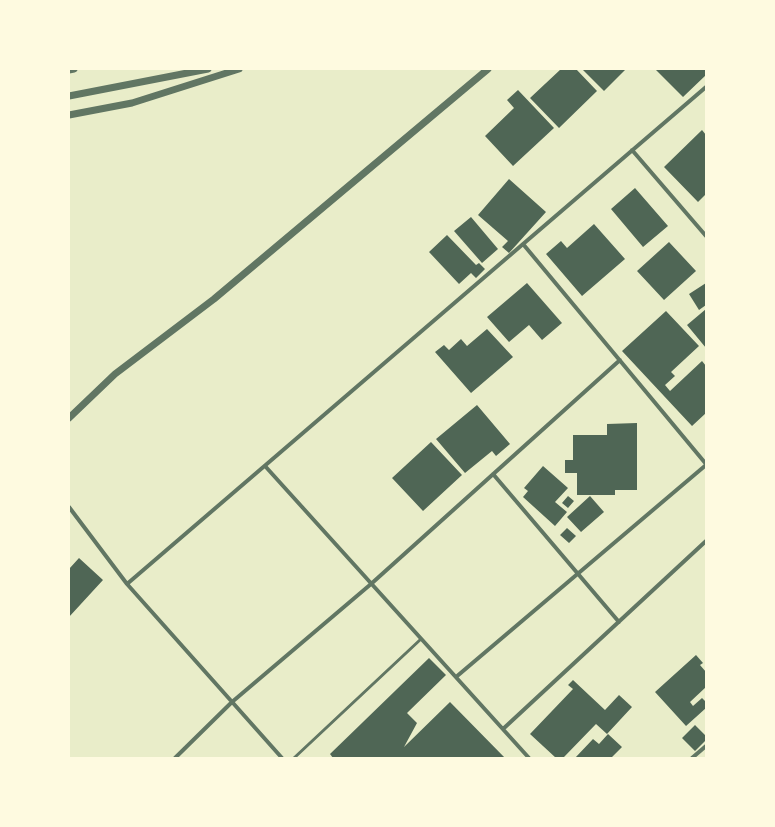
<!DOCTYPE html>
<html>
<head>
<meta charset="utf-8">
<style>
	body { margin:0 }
	#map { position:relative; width:775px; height:827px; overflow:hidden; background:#e9edc9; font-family:"Space Grotesk",sans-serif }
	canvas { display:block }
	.frame { position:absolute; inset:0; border:70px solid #fefae0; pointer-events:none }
</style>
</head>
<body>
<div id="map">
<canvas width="775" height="827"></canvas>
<div class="frame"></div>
</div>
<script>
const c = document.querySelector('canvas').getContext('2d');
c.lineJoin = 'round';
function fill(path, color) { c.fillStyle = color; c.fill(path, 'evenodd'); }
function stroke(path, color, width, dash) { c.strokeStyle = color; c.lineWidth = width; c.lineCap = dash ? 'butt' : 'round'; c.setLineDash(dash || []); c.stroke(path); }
fill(new Path2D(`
	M561,69H576L597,91L559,128L530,98Z
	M582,69H626L604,91Z
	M655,69H706V75L683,97Z
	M518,90L554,128L513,166L485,136L514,108L507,100Z
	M702,130L706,135V194L698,202L664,167Z
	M509,179L546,212L509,253L502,247L508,241L478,215Z
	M635,188L668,226L643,247L611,209Z
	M471,217L498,249L482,263L454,231Z
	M594,224L625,259L582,296L546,254L561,241L567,248Z
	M447,235L476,265L479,263L485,269L476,278L471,273L459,284L429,252Z
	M669,242L696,271L664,300L637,271Z
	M527,283L562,323L542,340L529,325L509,342L487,317Z
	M706,283V305L699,310L689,294Z
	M706,309V348L687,325Z
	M666,311L699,346L671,372L675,376L665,385L670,391L702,361L706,366V413L692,426L622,351Z
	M487,329L513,357L471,393L435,352L444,345L449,350L461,339L467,346Z
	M477,405L510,444L496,456L492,451L465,473L436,439Z
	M637,423V490H615V495H577V473H565V460H573V435H607V424Z
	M431,442L462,475L423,511L392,478Z
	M543,466L568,488L555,502L567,512L555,526L523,497L528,491L524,488Z
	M568,496L574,501L568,508L562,503Z
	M590,496L604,512L581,532L567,517Z
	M567,528L576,536L569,543L560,535Z
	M79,558L103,580L69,617V569Z
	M696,655L703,663L700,665L706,672V687L690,702L693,706L702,698L706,702V708L686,726L655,692Z
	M429,658L446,675L407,713L417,723L404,747L450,702L505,758H333L330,754Z
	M573,680L605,710L619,695L632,707L607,734L596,724L564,757L565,758H556L530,734L573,689L568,685Z
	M695,725L706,736V740L695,751L682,738Z
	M608,734L622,747L611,758H575L593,739L599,744Z`), '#4f6655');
stroke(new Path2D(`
	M294,758L421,639`), '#617663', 3);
stroke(new Path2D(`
	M632,150L706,236
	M523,244L706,464
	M265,466L529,758
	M493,474L619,622
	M69,507L127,584L282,758
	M127,584L706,87
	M456,677L706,465
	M503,729L706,541
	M175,758L232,702L371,584L620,360
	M692,758L706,746`), '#617663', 4);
stroke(new Path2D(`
	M69,70L74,69
	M69,96L208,69
	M69,115L132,103L239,69
	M69,418L115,374L214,299L488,69`), '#617663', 7);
</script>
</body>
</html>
